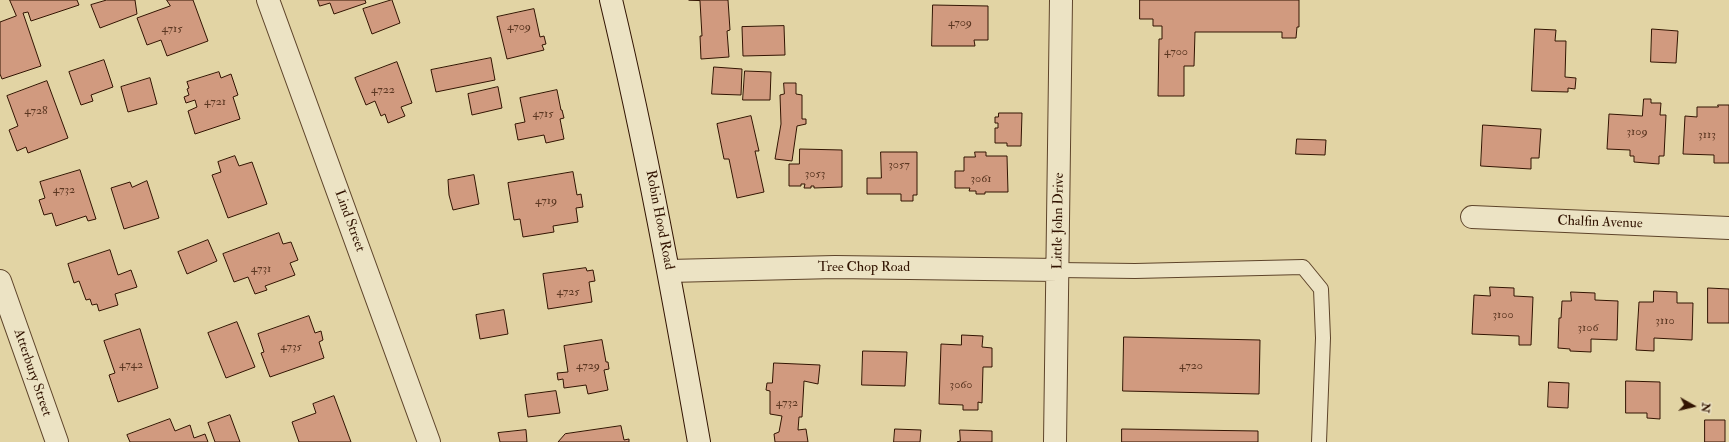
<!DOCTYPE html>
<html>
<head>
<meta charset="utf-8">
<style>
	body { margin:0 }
	#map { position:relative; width:1729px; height:442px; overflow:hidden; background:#e2d4a4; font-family:"IM FELL Double Pica",serif }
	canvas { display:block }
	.north { position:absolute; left:1673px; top:386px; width:40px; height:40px; -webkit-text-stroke:3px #ece3c4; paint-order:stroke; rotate:98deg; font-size:11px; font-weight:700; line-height:16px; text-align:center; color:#321402 }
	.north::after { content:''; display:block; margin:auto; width:14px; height:18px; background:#321402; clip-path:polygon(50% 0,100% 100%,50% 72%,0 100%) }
</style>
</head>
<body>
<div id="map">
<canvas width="1729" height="442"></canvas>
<div class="north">N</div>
</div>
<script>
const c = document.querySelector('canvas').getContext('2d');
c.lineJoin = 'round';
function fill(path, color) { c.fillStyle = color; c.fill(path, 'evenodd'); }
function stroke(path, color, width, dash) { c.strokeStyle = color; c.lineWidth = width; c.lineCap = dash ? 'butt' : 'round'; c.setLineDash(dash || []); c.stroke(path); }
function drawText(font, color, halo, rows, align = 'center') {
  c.font = font + ' "IM FELL Double Pica",serif'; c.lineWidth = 3.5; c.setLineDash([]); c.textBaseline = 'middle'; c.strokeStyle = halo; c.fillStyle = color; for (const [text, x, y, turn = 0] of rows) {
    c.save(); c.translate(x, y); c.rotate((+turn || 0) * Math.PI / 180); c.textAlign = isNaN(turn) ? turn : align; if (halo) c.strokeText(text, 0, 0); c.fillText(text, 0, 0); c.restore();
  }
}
const building = new Path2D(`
	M10,0H77L79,5L31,21L28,12L23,13L41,66L2,79L0,74V22L16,16Z
	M107,0H135L137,14L100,28L91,5Z
	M167,0H193L208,41L167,56L161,40L147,45L137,18L170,6Z
	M318,0H365L366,3L334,14L330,3L320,6Z
	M392,0L400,23L372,34L363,9Z
	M689,0H728L730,30L727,31L729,57L701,59L700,36H702L700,1Z
	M1140,0H1299V27H1297L1296,38H1282V32H1195L1194,66H1184V96H1158L1159,39H1162V26H1153V19H1140Z
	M933,5L988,6V40H974L975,46H932Z
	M534,9L540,37L544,36L546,44L542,45L544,50L507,59L497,17Z
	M784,26L785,55L743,56L742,27Z
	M1535,29L1556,30L1555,41H1566L1565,77L1576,78L1575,89L1568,88V92L1532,91Z
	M1652,29L1678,31L1676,63L1651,62Z
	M491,58L495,80L436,92L431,70Z
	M104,60L113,87L91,95L93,101L81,105L69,72Z
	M397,62L412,103L401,107L405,116L388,123L385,114L381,116L375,101L366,105L355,78Z
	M714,67L742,69L741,95L712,94Z
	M745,71L771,72L770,100H743Z
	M219,72L221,78L231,74L238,95L233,97L240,119L195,134L188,111L197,107L195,100L186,103L184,97L189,95L187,89L189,88L187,82Z
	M150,78L157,104L128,112L121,87Z
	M47,81L68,138L28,153L26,147L17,151L9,130L18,126L7,96Z
	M784,83H796V94L802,95V119H806V124L797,126L792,161L775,159L781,124L780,95L784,94Z
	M498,87L502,108L472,115L468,94Z
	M557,90L561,110H562L564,118L560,119L564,139L546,143L544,135L518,140L515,124L525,122L520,98Z
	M1644,99H1651V103H1661L1660,115H1666L1664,156H1659V164L1634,162V156H1630V150L1607,149L1609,114L1642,116Z
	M1718,105H1729V163H1714V155L1683,154L1685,116L1697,117V107H1718Z
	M999,113H1022L1021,146H1007V143H995V128H998V123H995V117H998Z
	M751,116L759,151H755L764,192L737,198L729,159H724L717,124Z
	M1483,125L1541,129L1539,158H1531V169L1481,166Z
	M1297,139L1326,140L1325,155L1296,154Z
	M800,149L842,150V187L814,188V186H811V188H804L805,184H801V186H789V164H799Z
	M881,152H917V195H913V201H901V194H867V178H881Z
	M975,152H986V156H1007L1008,192H985V194H976V191H969L970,188H955V171H964V157H975Z
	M235,156L239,166L252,162L267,204L228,218L212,175L221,172L218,162Z
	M80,170L96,219L88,221L86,216L56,226L52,213L44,215L39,200L45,198L40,182Z
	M573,172L577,195L581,194L583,207L576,208L578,222L553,226L554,232L523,237L520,219L514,220L508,183Z
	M474,175L479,204L453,210L449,195L448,180Z
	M147,181L159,218L124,229L111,188L130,182L132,187Z
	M279,233L283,244L291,242L298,260L290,263L295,275L265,286L267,290L255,294L248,277L234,282L223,254Z
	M208,240L217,261L187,274L178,252Z
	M110,250L118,275L131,270L137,287L115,294L118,305L99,311L97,304L92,305L90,299L86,300L79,281L74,283L68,264Z
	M586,268L587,271L593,270L595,281L589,282L592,302L548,309L543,274Z
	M1490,287L1514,288V296L1533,297L1531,345H1519V336L1472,334L1474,295L1490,296Z
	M1708,288L1729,289V323H1708Z
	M1654,291L1677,292V303H1693L1692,340L1654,338V351L1636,350L1639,302H1653Z
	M1571,292L1595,293V300L1618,301L1617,340L1591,339V352L1570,351V349L1558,348L1559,318H1561L1562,301H1571Z
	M504,310L508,334L480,339L476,315Z
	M309,316L315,333L321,331L323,340L319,342L324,358L270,377L261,353L264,352L258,334Z
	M237,322L255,367L226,378L208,333Z
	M140,329L158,388L118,402L109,375L115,373L104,341Z
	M962,335L983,336L982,347L992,348V367H983L982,403L978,402V410H963V405L939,404L941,344L961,345Z
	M1124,337L1260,340L1259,394L1123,391Z
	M602,340L606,362H608L609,369L604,370L608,390L588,394L586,385L564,388L563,379L558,380L557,373L568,372L564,346Z
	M863,351L907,352L905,386L862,385Z
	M774,363L820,365L818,384L804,381L802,417H799L798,430L806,429L808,442H775L774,434L779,432L782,416L770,414V391L766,390L767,383H772Z
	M1626,381L1660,382V419L1647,418V413H1626Z
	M1549,382L1569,383L1568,408L1548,407Z
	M556,391L560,413L528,417L525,395Z
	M334,396L351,442H299L292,422L316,413L313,404Z
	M230,415L240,442H215L208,423Z
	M170,419L175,431L190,425L194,438L205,434L208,442H130L127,435Z
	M1705,420H1725V442H1705Z
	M621,426L624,440L629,439V442H558L565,434Z
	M895,429L921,430L920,442H894Z
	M1122,429L1258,431V442H1122Z
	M526,430L527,442H500L498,433Z
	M960,430L992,431V442H957L960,441Z`);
fill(building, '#d19a7f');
stroke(building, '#321402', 1);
const lane = new Path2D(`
	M1058,270L1135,271L1303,267L1321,289L1323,338L1319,442`);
const street = new Path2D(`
	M268,0L429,442
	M1472,217L1729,228
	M669,271L835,267L1058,270
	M0,281L57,442
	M1055,442L1061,0`);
const secondary = new Path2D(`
	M611,0C646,146 673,294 699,442`);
stroke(lane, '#5e442a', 16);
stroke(street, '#5e442a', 24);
stroke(secondary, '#321402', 24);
stroke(lane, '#ece3c4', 14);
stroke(street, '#ece3c4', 22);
stroke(secondary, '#ece3c4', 22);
drawText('12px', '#5a3621', null, [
	["4709",960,23],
	["4709",519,27],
	["4715",172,29],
	["4700",1176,52],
	["4722",383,90],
	["4721",215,102],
	["4728",36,111],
	["4715",543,114],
	["3109",1637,132],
	["3113",1707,135],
	["3057",899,165],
	["3053",815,174],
	["3061",981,179],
	["4732",64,190],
	["4719",546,201],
	["4731",261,269],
	["4725",568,292],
	["3100",1503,315],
	["3110",1665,321],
	["3106",1588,328],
	["4735",291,347],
	["4742",131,365],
	["4729",588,366],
	["4720",1191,366],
	["3060",961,385],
	["4732",787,403]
]);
drawText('14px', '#321402', '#ece3c4', [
	["Robin Hood Road",659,220,79],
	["Lind Street",349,221,70],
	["Little John Drive",1059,221,-89],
	["Chalfin Avenue",1600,223,2],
	["Tree Chop Road",864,268],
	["Atterbury Street",32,373,71]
]);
</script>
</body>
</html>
